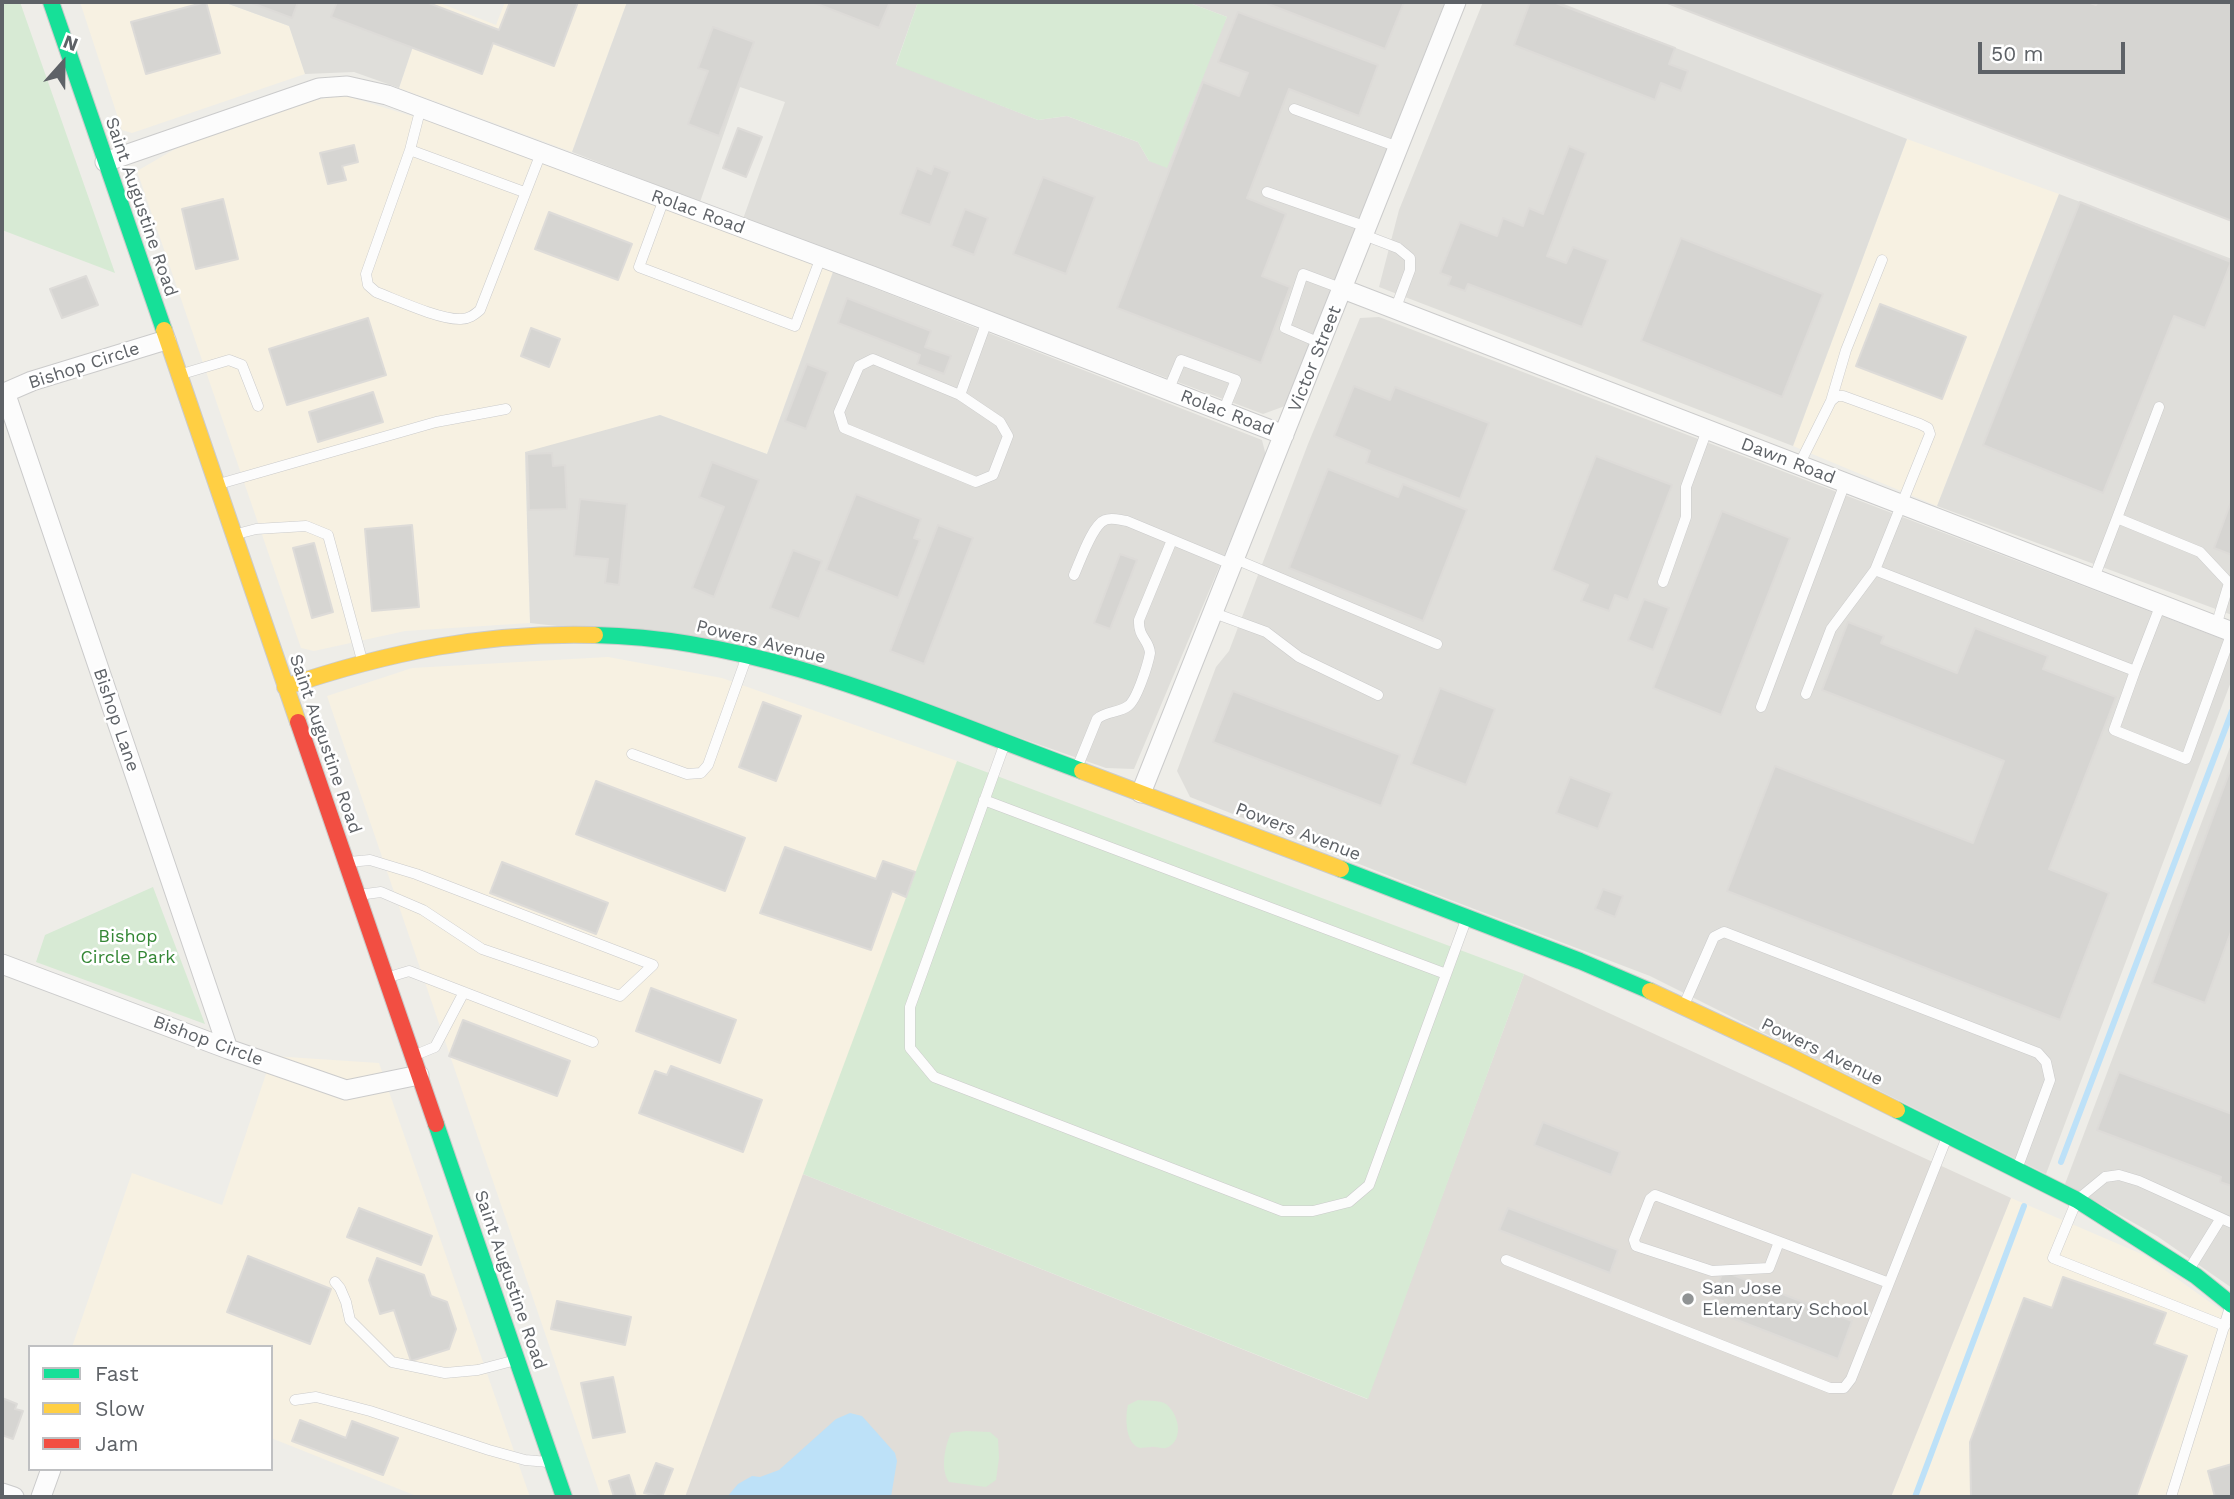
<!DOCTYPE html>
<html>
<head>
<meta charset="utf-8">
<style>
	body { margin:0 }
	#map { position:relative; width:2234px; height:1499px; overflow:hidden; background:#eeede8; font-family:"Work Sans",sans-serif }
	canvas { display:block }
	.frame { position:absolute; inset:0; border:4px solid #5e6267; pointer-events:none }
	.legend { position:absolute; left:28px; top:1345px; width:245px; height:126px; box-sizing:border-box; background:#fff; border:2px solid #bfc0c2; margin:0; padding:9px 12px; list-style:none; font-size:21px; color:#5e6267 }
	.legend li { display:flex; align-items:center; gap:14px; height:35px }
	.legend b { width:35px; border:2px solid #bfc0c2 }
	.north { position:absolute; left:28px; top:28px; width:70px; height:70px; -webkit-text-stroke:5px #fff; paint-order:stroke; rotate:21deg; font-size:19px; font-weight:700; line-height:28px; text-align:center; color:#5e6267 }
	.north::after { content:''; display:block; margin:auto; width:24px; height:32px; background:#5e6267; clip-path:polygon(50% 0,100% 100%,50% 72%,0 100%) }
	.scale { position:absolute; left:1978px; top:42px; width:147px; height:32px; box-sizing:border-box; border:4px solid #5e6267; border-top:0; padding-left:9px; font-size:21px; line-height:24px; white-space:nowrap; color:#5e6267; -webkit-text-stroke:5px #fff; paint-order:stroke }
</style>
</head>
<body>
<div id="map">
<canvas width="2234" height="1499"></canvas>
<div class="frame"></div>
<ul class="legend">
<li><b style="height:9px;background:#16e098"></b>Fast</li>
<li><b style="height:9px;background:#ffcf43"></b>Slow</li>
<li><b style="height:9px;background:#f24e42"></b>Jam</li>
</ul>
<div class="north">N</div>
<div class="scale">50 m</div>
</div>
<script>
const c = document.querySelector('canvas').getContext('2d');
c.lineJoin = 'round';
function fill(path, color) { c.fillStyle = color; c.fill(path, 'evenodd'); }
function stroke(path, color, width, dash) { c.strokeStyle = color; c.lineWidth = width; c.lineCap = dash ? 'butt' : 'round'; c.setLineDash(dash || []); c.stroke(path); }
function drawText(font, color, halo, rows, align = 'center') {
  c.font = font + ' "Work Sans",sans-serif'; c.lineWidth = 5; c.setLineDash([]); c.textBaseline = 'middle'; c.strokeStyle = halo; c.fillStyle = color; for (const [text, x, y, turn = 0] of rows) {
    c.save(); c.translate(x, y); c.rotate((+turn || 0) * Math.PI / 180); c.textAlign = isNaN(turn) ? turn : align; if (halo) c.strokeText(text, 0, 0); c.fillText(text, 0, 0); c.restore();
  }
}
fill(new Path2D(`
	M80,2H223L289,26L305,74L132,133L122,130Z
	M428,2H437L496,25L505,2H627L572,152L399,88Z
	M343,95L438,124L833,272L767,454L660,415L525,453L530,623L405,631L314,651L301,648L137,171L182,145L295,104Z
	M1907,139L2059,194L1937,506L1793,446Z
	M608,657L722,678L957,761L685,1497H601L327,696L412,668Z
	M272,1056L379,1063L530,1497H419L271,1438V1347H72L132,1173L222,1205Z
	M2011,1198L2144,1255L2232,1318V1497H1891Z`), '#f7f1e2');
fill(new Path2D(`
	M223,2H428L399,88L354,72L305,74L289,26Z
	M627,2H918L896,64L1038,120L1067,116L1138,142L1149,161L1227,17L1187,2H1445L1285,406L1263,414L743,219L785,102L740,87L700,202L572,152Z
	M1483,2H1559L1907,139L1793,446L1379,287L1399,210Z
	M2059,194L2232,259V615L1937,506Z
	M833,272L1262,440L1266,456L1134,769L1106,768L766,649L530,623L525,452L660,415L767,454Z
	M1379,317L2232,643V679L2046,1174L1650,976L1435,894L1190,797L1177,771L1216,667L1229,651L1308,444L1360,318Z
	M2232,742V1288L2157,1236L2065,1184Z`), '#dfdeda');
fill(new Path2D(`
	M1524,974L2011,1198L1891,1497H685L803,1174L1367,1399Z`), '#e0ddd8');
fill(new Path2D(`
	M2,2H20L115,273L2,230Z
	M918,2H1187L1227,17L1167,168L1149,161L1138,142L1067,116L1038,120L896,65Z
	M957,761L1524,974L1368,1399L803,1174Z
	M153,887L205,1024L36,962L45,935Z
	M1138,1400C1145,1401 1158,1400 1164,1403C1178,1410 1186,1441 1166,1448C1162,1449 1155,1446 1151,1447C1147,1447 1143,1448 1140,1448C1125,1444 1125,1416 1128,1405Z
	M966,1431L990,1432L998,1439L999,1458L996,1480L986,1487L949,1482C940,1469 945,1446 951,1433Z`), '#d7ead4');
fill(new Path2D(`
	M850,1413L862,1416L895,1453L897,1461L891,1497H727L738,1484L752,1476L760,1477L779,1470L836,1419Z`), '#bde1f8');
stroke(new Path2D(`
	M2061,1162L2232,711
	M1915,1497L2024,1206`), '#bde1f8', 6);
const building = new Path2D(`
	M206,2L220,53L146,74L131,22Z
	M249,2H298L292,18Z
	M337,2H426L499,30L510,2H578L554,66L493,43L482,74L331,17Z
	M812,2H890L879,28Z
	M1269,2H1404L1385,49L1268,4Z
	M1530,2H1553L1675,48L1669,64L1688,71L1681,91L1661,83L1655,100L1514,45Z
	M1665,2H2087L2096,5L2098,2H2227L2232,4V221Z
	M1238,12L1378,65L1359,116L1289,89L1247,198L1286,214L1262,276L1290,287L1261,363L1117,308L1203,82L1239,96L1248,73L1218,62Z
	M713,27L754,42L719,136L688,124L708,71L698,68Z
	M738,128L762,137L746,177L723,168Z
	M354,145L358,162L342,166L346,180L328,184L320,153Z
	M1569,146L1586,153L1547,256L1566,263L1573,247L1608,260L1582,327L1468,284L1465,291L1448,285L1451,277L1440,273L1460,222L1497,236L1503,218L1523,226L1529,208L1543,214Z
	M934,166L950,172L930,225L900,214L917,168L931,174Z
	M1043,177L1095,197L1066,274L1013,254Z
	M223,199L238,259L196,269L182,209Z
	M2080,202L2231,262L2205,328L2174,316L2103,493L1983,445Z
	M965,209L988,218L974,255L951,246Z
	M549,212L632,244L618,280L535,249Z
	M1681,238L1823,294L1782,397L1641,341Z
	M86,276L98,305L62,318L50,289Z
	M847,298L931,331L925,347L951,356L944,374L917,364L920,355L838,323Z
	M1880,304L1966,337L1942,399L1856,366Z
	M368,318L386,375L287,405L269,349Z
	M531,328L560,339L549,367L521,356Z
	M807,364L828,372L806,429L785,421Z
	M1354,386L1390,400L1395,387L1489,423L1460,499L1366,463L1370,451L1334,436Z
	M373,392L383,422L318,442L309,412Z
	M552,453L553,466L565,465L567,509L529,510L527,454Z
	M1596,456L1672,485L1628,600L1615,595L1609,611L1581,601L1588,585L1552,570Z
	M712,462L759,480L714,597L692,588L724,507L699,497Z
	M1328,469L1398,497L1403,484L1467,510L1423,621L1289,568Z
	M856,494L921,519L914,538L920,540L898,598L826,570Z
	M580,499L627,504L619,585L605,583L608,559L574,556Z
	M2232,499V555L2214,548Z
	M1722,511L1790,538L1721,715L1653,688Z
	M412,525L419,607L372,611L365,529Z
	M938,525L973,538L924,664L890,651Z
	M314,543L333,612L312,618L293,548Z
	M793,550L822,561L799,619L770,608Z
	M1120,554L1137,560L1110,629L1094,623Z
	M1644,599L1669,608L1653,650L1628,640Z
	M1848,622L1884,636L1881,643L1957,673L1975,628L2048,656L2043,669L2116,697L2049,869L2109,893L2060,1020L1727,891L1775,766L1973,843L2004,761L1822,690Z
	M1440,688L1495,709L1466,785L1411,764Z
	M1233,691L1400,755L1381,806L1213,742Z
	M763,702L801,716L776,781L739,767Z
	M2232,765V929L2205,1003L2152,983Z
	M1570,777L1612,793L1598,829L1556,813Z
	M596,781L745,838L725,891L576,834Z
	M785,847L876,879L883,861L915,872L906,897L892,891L871,950L760,913Z
	M502,862L608,903L596,934L490,893Z
	M1603,889L1623,896L1615,917L1595,909Z
	M651,988L736,1020L720,1063L636,1031Z
	M463,1020L570,1061L557,1096L449,1056Z
	M671,1066L762,1100L743,1152L639,1113L655,1071L667,1075Z
	M2119,1072L2232,1114V1186L2220,1182L2221,1177L2097,1130Z
	M1543,1122L1620,1152L1611,1175L1534,1145Z
	M359,1208L432,1236L421,1265L347,1237Z
	M1508,1208L1618,1250L1610,1273L1499,1230Z
	M248,1256L331,1289L310,1344L227,1312Z
	M377,1258L424,1275L431,1296L447,1302L456,1329L449,1349L411,1361L394,1310L380,1314L369,1280Z
	M1723,1271L1852,1321L1838,1359L1719,1313L1723,1301L1713,1298Z
	M2063,1277L2166,1313L2154,1344L2187,1356L2136,1497H1971L1970,1442L2024,1298L2052,1308Z
	M557,1301L631,1317L625,1345L551,1329Z
	M613,1377L625,1432L593,1438L581,1383Z
	M2,1398L17,1404L15,1409L23,1411L13,1439L2,1435Z
	M300,1420L346,1438L352,1421L398,1438L383,1475L292,1441Z
	M656,1463L673,1469L662,1497L644,1493Z
	M2232,1464V1497H2215L2208,1471Z
	M629,1475L636,1497H614L609,1481Z`);
fill(building, '#d6d5d2');
stroke(building, '#dddbd8', 2);
const lane = new Path2D(`
	M421,107L410,150L366,274L368,285L376,292C397,300 440,320 461,319C469,319 474,315 480,310L541,153
	M1294,109L1398,147
	M410,150L524,192
	M1267,192L1367,227
	M664,199L639,267L795,326L821,257
	M1364,235L1398,248L1410,258V270L1395,310
	M1320,343L1285,328L1303,274L1343,289
	M182,374L229,360L242,365L258,406
	M1168,391L1181,360L1236,380L1223,412
	M960,395L1000,422L1008,436L993,475L976,482L844,428L839,412L859,366L873,359L960,395L987,321
	M1831,401L1846,350L1882,260
	M1799,465L1831,401L1837,396H1843L1920,424L1928,428L1930,434L1875,570L2135,671L2161,604
	M219,484L436,422L506,409
	M2117,518L2159,407
	M237,534L256,529L306,526L328,535L362,660
	M1235,559L1437,644
	M1074,575C1080,562 1092,525 1105,520C1112,517 1119,520 1127,521L1233,565
	M2094,578L2117,518L2200,552L2229,583L2216,626
	M1663,582L1686,517V487L1707,430
	M1214,613L1266,632L1299,657L1378,695
	M2135,671L2114,730L2186,759L2232,632
	M1806,694L1831,629L1875,570
	M1761,707L1845,483
	M1005,743L910,1007V1048L934,1077L1282,1211H1313L1349,1202L1369,1185L1466,920
	M632,754L687,774L701,773L708,765L747,656
	M1077,768L1097,719C1106,711 1119,713 1128,706C1137,700 1148,664 1150,653C1149,639 1138,638 1139,620L1172,540
	M984,800L1446,974
	M349,862L370,860L416,874L653,965L620,996L482,949L423,910L381,892L358,895
	M386,978L409,971L593,1042
	M1684,1005L1714,937L1724,932L2038,1053L2046,1062L2050,1080L2017,1169
	M413,1056L435,1047L464,992
	M1779,1242L1769,1268L1712,1271L1636,1246L1634,1240L1650,1199L1655,1195L1889,1283
	M1506,1260L1830,1388H1844L1851,1379L1947,1137
	M2190,1268L2221,1218
	M335,1282L340,1288L346,1302L350,1320L392,1362L445,1373L478,1370L516,1360
	M2225,1326L2053,1258L2077,1200L2105,1177L2119,1175L2139,1181L2232,1223
	M295,1400L316,1397L370,1411L489,1450L525,1460L548,1462
	M2171,1497L2231,1304`);
const street = new Path2D(`
	M105,162L319,88L347,86L387,95L872,276L1284,435
	M1343,289L2232,632
	M5,392L228,1049
	M2,394L32,381L166,340
	M1141,793L1456,2
	M2,964L228,1049L346,1090L419,1075
	M2,1493L14,1497
	M41,1497L51,1469`);
const fast = new Path2D(`
	M51,2L164,330
	M595,635C764,638 926,714 1082,771
	M1341,869L1580,961L1650,991
	M1897,1110L2077,1200L2196,1276L2232,1305
	M436,1124L564,1497`);
const slow = new Path2D(`
	M164,330L298,722
	M285,687C388,652 486,632 595,635
	M1082,771L1341,869
	M1650,991L1791,1057L1897,1110`);
const jam = new Path2D(`
	M298,722L436,1124`);
stroke(lane, '#cbcbcb', 11);
stroke(street, '#cbcbcb', 21);
stroke(fast, '#cbcbca', 18);
stroke(slow, '#cbcbca', 18);
stroke(jam, '#cbcbca', 18);
stroke(lane, '#fcfcfc', 10);
stroke(street, '#fcfcfc', 19);
stroke(fast, '#16e098', 16);
stroke(slow, '#ffcf43', 16);
stroke(jam, '#f24e42', 16);
for (const [x, y, r, color] of [
	[1688,1299,7,"#909394"]
]) { const dot = new Path2D(); dot.arc(x, y, r, 0, 2 * Math.PI); c.fillStyle = color; c.fill(dot); stroke(dot, '#fff', 2.5); }
drawText('18px', '#5e6267', '#fff', [
	["Saint Augustine Road",141,207,71],
	["Rolac Road",698,212,20],
	["Victor Street",1315,359,-68],
	["Bishop Circle",84,366,-18],
	["Rolac Road",1227,413,21],
	["Dawn Road",1788,461,21],
	["Powers Avenue",761,642,14],
	["Bishop Lane",116,720,71],
	["Saint Augustine Road",325,744,71],
	["Powers Avenue",1298,832,21],
	["Bishop Circle",208,1041,20],
	["Powers Avenue",1822,1052,26],
	["Saint Augustine Road",510,1280,71]
]);
drawText('18px', '#348735', '#fff', [
	["Bishop",128,937],
	["Circle Park",128,958]
]);
drawText('18px', '#5e6267', '#fff', [
	["San Jose",1702,1289],
	["Elementary School",1702,1310]
], 'left');
</script>
</body>
</html>
